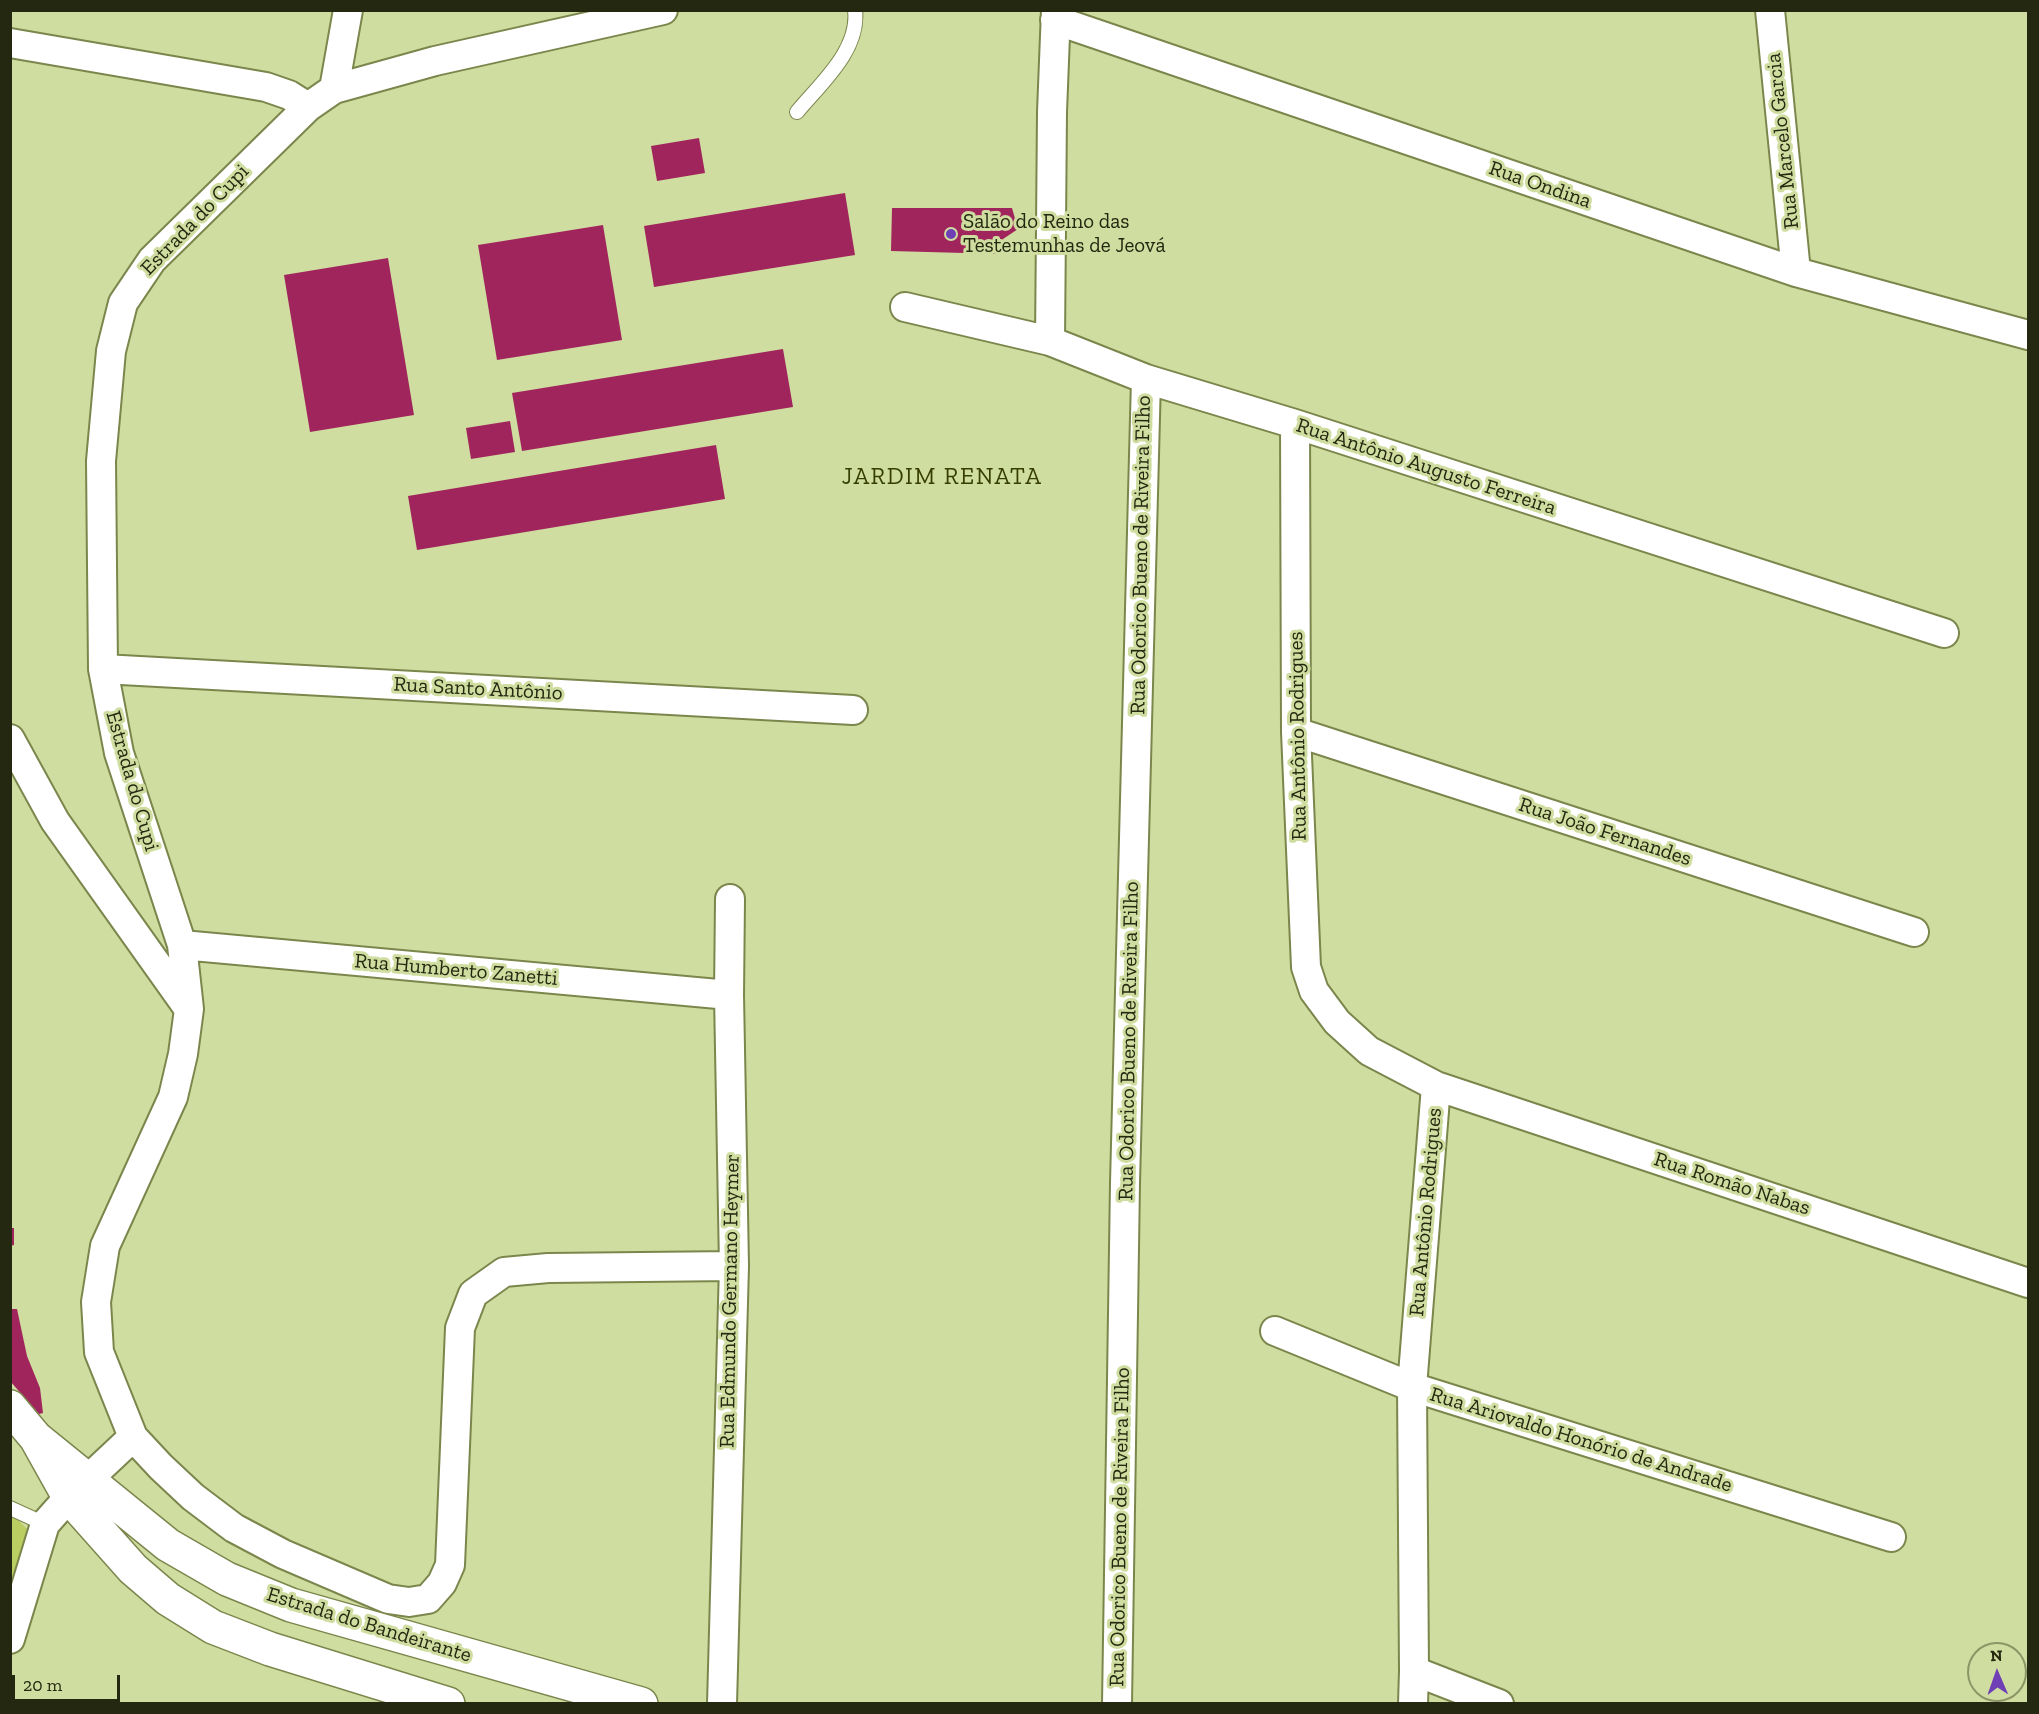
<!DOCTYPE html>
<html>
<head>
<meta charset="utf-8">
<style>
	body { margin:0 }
	#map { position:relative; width:2039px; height:1714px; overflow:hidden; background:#d0dda0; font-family:"Zilla Slab",serif }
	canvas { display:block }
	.frame { position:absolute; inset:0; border:12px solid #242810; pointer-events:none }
	.north { position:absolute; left:1967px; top:1642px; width:60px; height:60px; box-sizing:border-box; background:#d0dda0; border:2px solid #8b9566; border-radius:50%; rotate:358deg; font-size:16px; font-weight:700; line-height:24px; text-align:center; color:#242810 }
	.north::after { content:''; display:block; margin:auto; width:21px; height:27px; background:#6f3fb6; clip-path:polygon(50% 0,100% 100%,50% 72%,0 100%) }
	.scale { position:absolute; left:12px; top:1675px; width:108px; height:27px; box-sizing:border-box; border:3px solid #242810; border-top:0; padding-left:8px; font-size:18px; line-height:21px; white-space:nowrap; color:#242810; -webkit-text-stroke:4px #d0dda0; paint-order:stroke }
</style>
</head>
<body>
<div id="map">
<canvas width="2039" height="1714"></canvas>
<div class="frame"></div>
<div class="north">N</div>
<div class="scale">20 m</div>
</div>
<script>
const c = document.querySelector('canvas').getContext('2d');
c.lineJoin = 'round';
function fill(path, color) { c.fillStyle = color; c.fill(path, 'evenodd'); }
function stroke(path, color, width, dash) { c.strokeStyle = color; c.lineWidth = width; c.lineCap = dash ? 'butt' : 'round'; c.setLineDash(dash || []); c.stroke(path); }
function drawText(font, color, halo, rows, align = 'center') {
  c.font = font + ' "Zilla Slab",serif'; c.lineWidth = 6; c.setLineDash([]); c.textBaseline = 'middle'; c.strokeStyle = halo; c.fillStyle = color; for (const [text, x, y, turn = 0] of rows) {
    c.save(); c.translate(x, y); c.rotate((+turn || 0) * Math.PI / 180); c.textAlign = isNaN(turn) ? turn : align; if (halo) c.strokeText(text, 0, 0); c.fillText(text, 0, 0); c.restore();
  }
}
fill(new Path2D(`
	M11,1513L32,1534L11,1607Z`), '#bace62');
fill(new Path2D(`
	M699,138L705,173L657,181L651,146Z
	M845,193L855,255L654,287L644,226Z
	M892,208H1012L1018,229L1003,239L1001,254L891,251Z
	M603,225L622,340L497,360L478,245Z
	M388,258L414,415L310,432L284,275Z
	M783,349L793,407L522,451L512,393Z
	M510,421L515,452L471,459L466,428Z
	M716,445L725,499L417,550L408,496Z
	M10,1228H14V1245L10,1246Z
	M10,1309H17L27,1356L40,1388L43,1413L39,1414L10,1381Z`), '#a1255d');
const service = new Path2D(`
	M797,112C820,84 860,50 855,10
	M10,1508L45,1524`);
const minor = new Path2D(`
	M1770,10L1796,272
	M1055,20L1796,272L2028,335
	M10,43L266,87L289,95L308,107
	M334,89L348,10
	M905,307L1050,341L1146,379L1295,424L1944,633
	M1050,341L1052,112L1056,10
	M1295,424L1296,732L1306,967L1314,991L1337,1022L1369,1051L1436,1086L1412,1387L1414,1671L1413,1704
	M103,669L853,710
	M1296,732L1914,932
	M10,739L55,821L188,1008
	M182,945L729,995
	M1436,1086L2028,1283
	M1275,1331L1412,1387L1891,1537
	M133,1437L161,1467L193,1497L234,1528L283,1554L388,1599L409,1602L428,1599L442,1583L450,1565L460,1328L473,1294L504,1272L548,1268L734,1266
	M10,1639L45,1524L69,1497L133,1437L99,1352L96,1302L105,1246L173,1097L183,1054L189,1009L182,945L119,753L103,669L101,461L111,351L123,303L152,260L308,107L334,89L435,61L663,10
	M1414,1671L1499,1704
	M722,1704L734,1266L729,995L730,899
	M1117,1704L1125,1183L1146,379`);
const secondary = new Path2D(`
	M10,1407L36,1438L69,1497L133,1569L168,1599L213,1627L270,1649L448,1704
	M36,1438L168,1545L227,1579L291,1605L641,1704`);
stroke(service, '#7b864c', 16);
stroke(minor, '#7b864c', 32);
stroke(secondary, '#7b864c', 36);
stroke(service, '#fff', 14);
stroke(minor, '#fff', 28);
stroke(secondary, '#fff', 33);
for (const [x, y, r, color] of [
	[951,234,6,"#6f3fb6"]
]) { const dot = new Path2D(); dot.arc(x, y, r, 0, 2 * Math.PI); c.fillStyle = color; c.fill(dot); stroke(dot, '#d0dda0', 2); }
drawText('21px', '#242810', '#d0dda0', [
	["Rua Marcelo Garcia",1783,141,-96],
	["Rua Ondina",1540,185,19],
	["Estrada do Cupi",195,220,-46],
	["Rua Antônio Augusto Ferreira",1426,467,18],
	["Rua Odorico Bueno de Riveira Filho",1141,555,-89],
	["Rua Santo Antônio",478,689,3],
	["Rua Antônio Rodrigues",1298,736,-91],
	["Estrada do Cupi",132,781,74],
	["Rua João Fernandes",1605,832,18],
	["Rua Humberto Zanetti",456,970,5],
	["Rua Odorico Bueno de Riveira Filho",1129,1041,-89],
	["Rua Romão Nabas",1732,1184,18],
	["Rua Antônio Rodrigues",1426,1212,-85],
	["Rua Edmundo Germano Heymer",730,1301,-89],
	["Rua Ariovaldo Honório de Andrade",1581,1440,17],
	["Rua Odorico Bueno de Riveira Filho",1120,1527,-89],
	["Estrada do Bandeirante",369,1625,17]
]);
drawText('21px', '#242810', '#d0dda0', [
	["Salão do Reino das",963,222],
	["Testemunhas de Jeová",963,246]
], 'left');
c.letterSpacing = '1.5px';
drawText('24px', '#373f00', '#d0dda0', [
	["JARDIM RENATA",942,477]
]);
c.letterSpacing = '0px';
</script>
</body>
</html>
